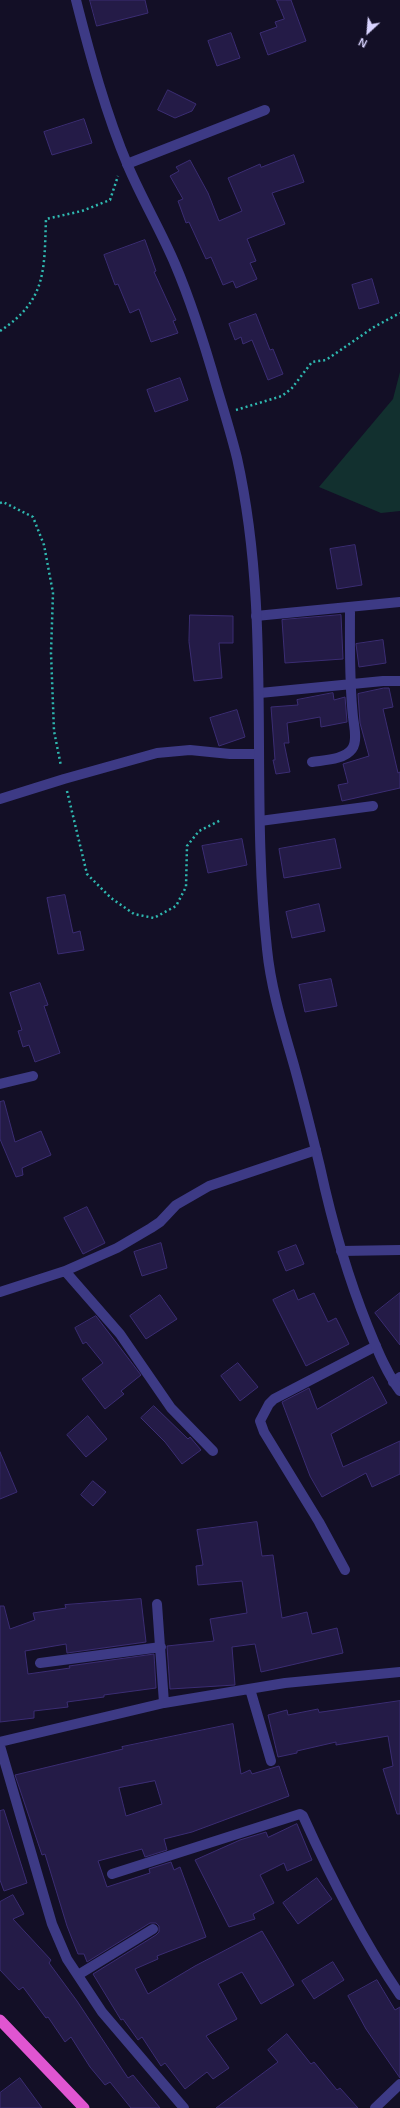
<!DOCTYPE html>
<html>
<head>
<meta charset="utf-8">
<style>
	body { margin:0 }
	#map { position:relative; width:400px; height:2108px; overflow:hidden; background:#130f26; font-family:Arial,sans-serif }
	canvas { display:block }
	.north { position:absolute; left:348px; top:12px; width:40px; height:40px; -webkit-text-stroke:3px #130f26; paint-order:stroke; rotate:206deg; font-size:11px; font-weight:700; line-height:16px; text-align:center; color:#d9d4ff }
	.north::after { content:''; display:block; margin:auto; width:14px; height:18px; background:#d9d4ff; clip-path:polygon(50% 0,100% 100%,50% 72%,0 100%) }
</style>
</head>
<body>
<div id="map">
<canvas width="400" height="2108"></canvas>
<div class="north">N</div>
</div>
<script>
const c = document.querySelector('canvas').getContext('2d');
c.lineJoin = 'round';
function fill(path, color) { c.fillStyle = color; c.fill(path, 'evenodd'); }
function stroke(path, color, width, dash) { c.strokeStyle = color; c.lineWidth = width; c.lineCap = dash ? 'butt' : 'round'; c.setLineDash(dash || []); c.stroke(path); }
fill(new Path2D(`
	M400,372V511L381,513L319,487L393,399Z`), '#12302f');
const building = new Path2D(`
	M90,0H145L148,13L97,26Z
	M277,0H291L306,41L268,55L260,33L277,27L275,22L284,19Z
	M231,33L240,58L217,66L208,41Z
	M168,90L196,104L192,111L175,118L158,110Z
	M84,119L92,143L52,155L44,132Z
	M294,155L304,182L272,193L285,224L247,239L256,261L250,263L257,279L236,288L233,281L223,285L211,257L206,259L189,222L186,223L178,201L183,199L170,176L179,171L176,167L190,160L208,193L219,221L242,211L228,178L260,164L261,167Z
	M145,240L156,271L154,272L176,320L173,321L178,333L151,342L139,309L130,313L118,284L115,285L104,255Z
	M372,279L379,303L359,309L352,285Z
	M256,314L270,350L273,349L283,374L268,380L252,340L243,344L241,337L235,340L229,324Z
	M180,378L188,400L155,412L147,390Z
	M355,545L362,585L337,589L330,549Z
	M190,615L233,616V643H219L222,678L194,681L189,642Z
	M341,615L343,659L285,663L282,620Z
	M383,640L386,663L359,667L356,644Z
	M384,688H389L393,707L383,709L398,773L400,772V788L342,801L338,785L348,783L343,764L369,756L360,723L358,694Z
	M333,693L334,700L345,697L347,722L321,727L320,717L287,723L289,743H284L290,772L276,774L273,760H275L271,707L298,705L297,700Z
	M237,710L245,737L219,746L210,718Z
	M242,839L247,865L208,873L202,846Z
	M335,839L341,868L284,878L279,849Z
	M65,895L73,933L80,931L84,950L58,954L47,898Z
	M319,904L325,931L292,938L286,912Z
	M331,979L337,1006L305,1012L299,985Z
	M40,983L48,1005L44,1006L60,1053L35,1062L29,1045L23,1047L18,1031L22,1030L10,993Z
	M4,1101L15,1142L41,1131L51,1155L22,1168L23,1175L16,1177L0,1139V1102Z
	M87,1207L105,1243L83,1254L64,1218Z
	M161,1243L167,1268L142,1276L134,1252Z
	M296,1245L304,1264L286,1271L278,1252Z
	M294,1290L298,1300L314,1293L328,1322L336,1318L349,1344L306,1366L273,1300Z
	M400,1293V1345L375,1313Z
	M160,1295L177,1319L146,1339L130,1316Z
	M96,1316L141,1375L121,1391L124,1394L105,1409L82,1379L103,1363L86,1342L83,1344L75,1328Z
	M238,1363L258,1387L240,1401L221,1376Z
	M373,1377L387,1403L331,1434L343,1467L400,1441V1474L372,1487L366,1473L322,1497L310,1476L282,1402L309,1388L317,1409Z
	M154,1406L188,1439L190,1437L201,1450L182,1464L165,1442L141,1418Z
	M88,1416L107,1439L86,1457L67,1435Z
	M0,1452L17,1492L0,1499Z
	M93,1481L106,1492L93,1506L81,1495Z
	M257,1522L262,1556L273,1555L282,1618L307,1612L312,1634L337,1628L343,1653L261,1672L255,1644L232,1647L235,1685L170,1689L167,1646L214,1641L210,1619L247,1613L242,1581L198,1585L196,1566L203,1565L197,1530Z
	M141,1599L146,1642L67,1653L66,1644L25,1651L28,1674L70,1668L69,1666L154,1654L156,1688L104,1695V1697L67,1702L68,1707L34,1711V1718L0,1722V1606H4L10,1629L35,1620L33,1613L66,1608L65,1605Z
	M400,1701V1814H397L383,1769L393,1766L388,1736L336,1745V1742L297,1751V1753L278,1757L268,1715L287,1710L288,1715L318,1709L319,1712Z
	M233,1724L241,1774L250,1770L252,1774L279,1766L289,1796L192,1832L164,1839L167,1850L145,1857L142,1849L98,1861L107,1887L150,1873L149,1869L171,1862L174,1870L180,1867L206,1937L157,1956L158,1959L135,1969L148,1994L195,1966L262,1931L294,1985L261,2004L242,1972L218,1984L237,2019L206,2036L229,2068L213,2079L207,2072L185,2089L165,2063L161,2066L142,2037L138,2040L123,2019L121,2020L93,1974L156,1935L159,1932V1926L156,1923H150L87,1962L84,1954H78L67,1926L45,1854L42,1855L15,1775L123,1749L122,1747ZM155,1781L162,1804L126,1816L119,1788Z
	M4,1810L27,1883L4,1891L0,1880V1811Z
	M297,1824L312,1860L287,1871L284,1863L260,1875L274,1903L253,1914L255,1919L229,1927L195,1860L240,1840L266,1832L268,1837Z
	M317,1878L332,1899L298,1924L283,1903Z
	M13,1895L24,1914L13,1919L51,1960L49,1963L77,2001L128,2078L133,2075L160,2108H131L110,2082L105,2085L90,2067L71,2037L65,2042L48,2017L46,2018L23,1987L19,1990L0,1970V1902Z
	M333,1962L344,1980L314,1999L302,1981Z
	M377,1980L395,2010L400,2007V2078L366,2029L348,1996Z
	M287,2034L311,2064L314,2062L337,2090L340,2088L358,2108H216L278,2062L268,2050Z
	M20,2078L42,2108H0V2093Z`);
fill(building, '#241b47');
stroke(building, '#3b2d73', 1);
stroke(new Path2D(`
	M0,331C47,300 44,270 46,219L82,211L110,200L118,176
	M236,410L282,396L292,388L312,362L326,360L374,327L400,313
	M0,503L3,502L33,517L44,545L53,593L51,653L54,731L61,766
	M67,791L87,874L111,898L134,914L154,918L176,906L186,887L187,846L199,831L221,820`), '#2fb8b0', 2.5, [2, 3]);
stroke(new Path2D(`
	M127,164L265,110
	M256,616L400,602
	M260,693L383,681H400
	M312,762C324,760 344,760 352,749C358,741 354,726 353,717C349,680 350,643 350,607
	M0,799L64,779L157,753L190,750L230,754H258
	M260,821L373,806
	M0,1084L33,1076
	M341,1251L400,1250
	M65,1271L120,1334L171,1408L213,1451
	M0,1292L65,1271L117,1248L151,1228L160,1222L176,1205L209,1186L316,1150
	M393,1382L400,1377
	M345,1570L319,1522L264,1432L260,1421L269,1404L274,1399L376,1346
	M157,1604L164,1703
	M40,1663L161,1647
	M250,1689L271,1761
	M0,1742L164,1703L285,1683L400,1672
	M0,1746L52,1924L67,1959L102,2012L184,2108
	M112,1874L300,1814L303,1816C331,1878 361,1938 400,1995
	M78,1975L153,1929
	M375,2108L400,2084`), '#3d3a85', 10);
stroke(new Path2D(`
	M76,0C90,55 106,114 128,166C142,199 161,231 175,264C192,304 205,346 217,388C224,411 231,434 237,458C273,619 249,786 267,949C271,990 284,1030 295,1069C304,1102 312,1134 320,1167C332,1222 347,1275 368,1327C377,1349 386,1372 400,1391`), '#3d3a85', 10);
stroke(new Path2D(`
	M0,2020L84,2108`), '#e055d1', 11);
</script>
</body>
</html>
